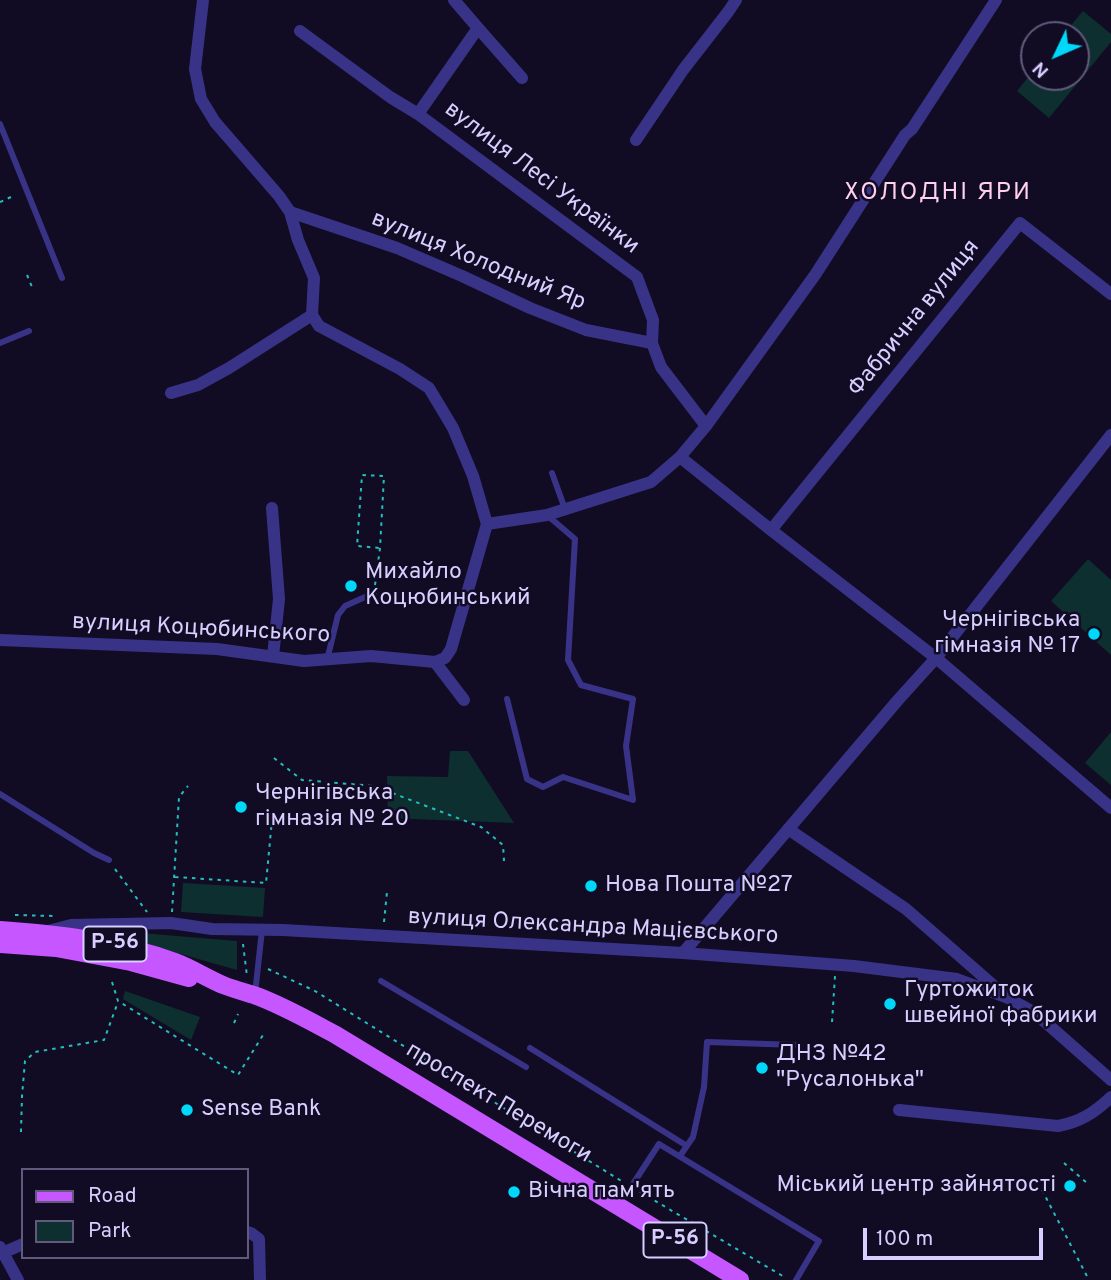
<!DOCTYPE html>
<html>
<head>
<meta charset="utf-8">
<style>
	body { margin:0 }
	#map { position:relative; width:1111px; height:1280px; overflow:hidden; background:#110c24; font-family:Overpass,sans-serif }
	canvas { display:block }
	.legend { position:absolute; left:21px; top:1168px; width:228px; height:91px; box-sizing:border-box; background:#110c24; border:2px solid #605a7c; margin:0; padding:9px 12px; list-style:none; font-size:21px; color:#d7cfff }
	.legend li { display:flex; align-items:center; gap:14px; height:35px }
	.legend b { width:35px; border:2px solid #605a7c }
	.north { position:absolute; left:1020px; top:21px; width:70px; height:70px; box-sizing:border-box; background:#110c24; border:2px solid #605a7c; border-radius:50%; rotate:226deg; font-size:19px; font-weight:700; line-height:28px; text-align:center; color:#d7cfff }
	.north::after { content:''; display:block; margin:auto; width:24px; height:32px; background:#00d8fa; clip-path:polygon(50% 0,100% 100%,50% 72%,0 100%) }
	.scale { position:absolute; left:863px; top:1228px; width:180px; height:32px; box-sizing:border-box; border:4px solid #d7cfff; border-top:0; padding-left:9px; font-size:21px; line-height:24px; white-space:nowrap; color:#d7cfff; -webkit-text-stroke:5px #110c24; paint-order:stroke }
</style>
</head>
<body>
<div id="map">
<canvas width="1111" height="1280"></canvas>
<ul class="legend">
<li><b style="height:9px;background:#c656ff"></b>Road</li>
<li><b style="height:19px;background:#0e2f2f"></b>Park</li>
</ul>
<div class="north">N</div>
<div class="scale">100 m</div>
</div>
<script>
const c = document.querySelector('canvas').getContext('2d');
c.lineJoin = 'round';
function fill(path, color) { c.fillStyle = color; c.fill(path, 'evenodd'); }
function stroke(path, color, width, dash) { c.strokeStyle = color; c.lineWidth = width; c.lineCap = dash ? 'butt' : 'round'; c.setLineDash(dash || []); c.stroke(path); }
function drawText(font, color, halo, rows, align = 'center') {
  c.font = font + ' Overpass,sans-serif'; c.lineWidth = 5; c.setLineDash([]); c.textBaseline = 'middle'; c.strokeStyle = halo; c.fillStyle = color; for (const [text, x, y, turn = 0] of rows) {
    c.save(); c.translate(x, y); c.rotate((+turn || 0) * Math.PI / 180); c.textAlign = isNaN(turn) ? turn : align; if (halo) c.strokeText(text, 0, 0); c.fillText(text, 0, 0); c.restore();
  }
}
fill(new Path2D(`
	M1083,11L1111,34V42L1049,118L1017,91L1034,70V77H1076V35H1063Z
	M1088,559L1111,580V655L1051,601Z
	M1111,732V785L1085,763Z
	M450,751H468L514,823L388,818L387,776L448,777Z
	M183,883L265,888L263,917L181,912Z
	M93,929L237,941V970Z
	M125,991L200,1017L191,1040L123,999Z`), '#0e2f2f');
stroke(new Path2D(`
	M0,202L11,197
	M27,275L32,287
	M375,585L380,548L384,476L362,475L357,546L380,548
	M274,758L302,780L374,786L481,827L503,845L504,861
	M115,869L147,912
	M175,877L266,883L272,820
	M172,912L179,797L188,786
	M15,915L55,916
	M384,922L387,892
	M243,944L247,976
	M268,969L315,991L623,1182
	M112,982L118,1001L238,1075L263,1035
	M832,1022L835,976
	M234,1023L238,1014
	M21,1132L22,1096L25,1061L35,1052L104,1040L118,1002
	M1064,1163L1087,1183
	M1042,1190L1089,1280
	M640,1192L786,1278`), '#23bfbc', 2, [3.5, 5]);
stroke(new Path2D(`
	M0,124L62,278
	M0,343L29,331
	M552,473L565,509
	M327,660L338,615L345,606L374,593
	M507,699L527,779L543,787L563,777L633,800L626,746L633,699L581,685L568,660L575,539L548,516
	M0,794L94,853L109,860
	M381,981L526,1067
	M255,994L262,930
	M530,1048L687,1146
	M680,1156L693,1137L704,1087L707,1042L797,1045
	M631,1187L659,1144L819,1241L796,1280`), '#393388', 6);
stroke(new Path2D(`
	M203,0L195,69L201,99L215,122L279,196L290,212L298,240L314,278L312,315L319,326L400,369L429,388L453,428L473,476L487,524L451,649L445,658L435,662
	M478,28L522,78
	M300,31L390,97L418,114L637,277L653,320L652,343L661,367L706,426
	M418,114L478,28L454,0
	M636,140L683,70L728,12L736,0
	M290,212L397,248L462,276L530,308L586,330L652,343
	M171,393L198,385L229,368L312,315
	M680,457L771,530L936,658L1111,808
	M272,508L279,599L273,656
	M487,524L547,515L651,482L680,457L706,426L815,275L905,135L912,129L996,0
	M771,530L1020,223L1111,294
	M0,640L217,649L304,661L371,656L435,662L464,700
	M788,829L906,909L1002,993
	M48,931L71,925L171,923L212,929L283,930L683,953L854,966L957,979L1008,998L1035,1013L1111,1080
	M683,953L898,700L936,658L1111,435
	M899,1110L1058,1126C1080,1122 1094,1113 1111,1097
	M247,1232L251,1233L259,1239L260,1280
	M0,1247L18,1280
	M0,1254L23,1244`), '#393388', 12);
stroke(new Path2D(`
	M0,930C59,934 118,941 175,962C191,968 207,978 223,985C233,989 244,992 254,995C282,1005 310,1021 336,1035L740,1280
	M0,944L56,948L131,962L189,978`), '#c656ff', 18);
for (const [x, y, r, color] of [
	[351,586,7,"#00d8fa"],
	[1094,634,7,"#00d8fa"],
	[241,807,7,"#00d8fa"],
	[591,886,7,"#00d8fa"],
	[890,1004,7,"#00d8fa"],
	[762,1068,7,"#00d8fa"],
	[187,1110,7,"#00d8fa"],
	[1070,1186,7,"#00d8fa"],
	[514,1192,7,"#00d8fa"]
]) { const dot = new Path2D(); dot.arc(x, y, r, 0, 2 * Math.PI); c.fillStyle = color; c.fill(dot); stroke(dot, '#110c24', 2.5); }
for (const [x, y, w] of [
	[115,944,63],
	[675,1240,63]
]) { const box = new Path2D(); box.roundRect(x - w / 2, y - 17.5, w, 35, 5); c.fillStyle = '#110c24'; c.fill(box); stroke(box, '#d7cfff', 2); }
drawText('bold 21px', '#d7cfff', null, [
	["Р-56",115,944],
	["Р-56",675,1240]
]);
drawText('23px', '#d7cfff', '#110c24', [
	["вулиця Лесі Українки",541,179,37],
	["вулиця Холодний Яр",478,262,22],
	["Фабрична вулиця",915,319,-51],
	["вулиця Коцюбинського",201,630,3],
	["вулиця Олександра Мацієвського",593,928,3],
	["проспект Перемоги",498,1104,31]
]);
drawText('23px', '#d7cfff', '#110c24', [
	["Михайло",365,573],
	["Коцюбинський",365,599],
	["Чернігівська",1080,621,"right"],
	["гімназія № 17",1080,647,"right"],
	["Чернігівська",255,794],
	["гімназія № 20",255,820],
	["Нова Пошта №27",605,886],
	["Гуртожиток",904,991],
	["швейної фабрики",904,1017],
	["ДНЗ №42",776,1055],
	["\"Русалонька\"",776,1081],
	["Sense Bank",201,1110],
	["Міський центр зайнятості",1056,1186,"right"],
	["Вічна пам'ять",528,1192]
], 'left');
c.letterSpacing = '2px';
drawText('24px', '#ffd1ed', '#110c24', [
	["ХОЛОДНІ ЯРИ",938,194]
]);
c.letterSpacing = '0px';
</script>
</body>
</html>
